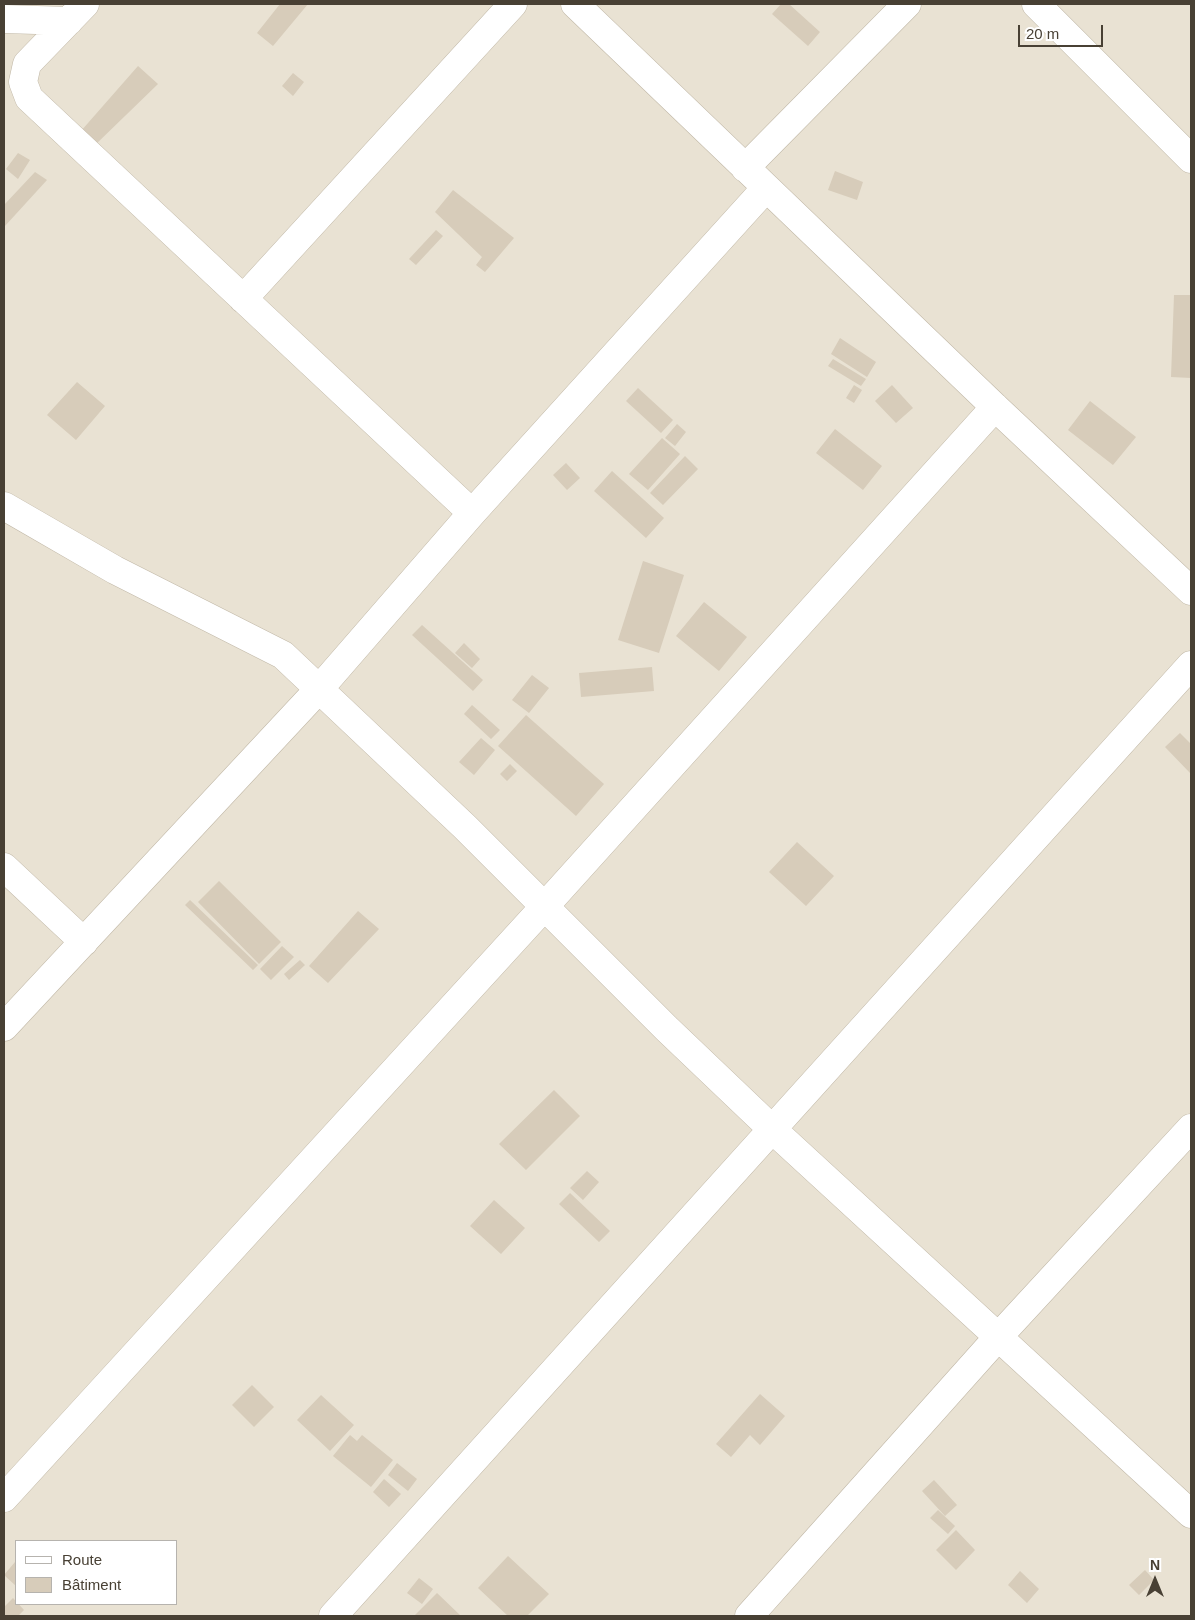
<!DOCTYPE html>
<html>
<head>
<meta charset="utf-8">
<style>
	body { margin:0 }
	#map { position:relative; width:1195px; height:1620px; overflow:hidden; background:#f4f0e5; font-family:Arial,sans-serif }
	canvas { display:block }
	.frame { position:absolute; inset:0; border:5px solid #484034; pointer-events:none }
	.legend { position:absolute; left:15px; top:1540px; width:162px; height:65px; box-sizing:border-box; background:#fff; border:1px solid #b6b3ae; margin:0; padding:6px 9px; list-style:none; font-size:15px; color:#484034 }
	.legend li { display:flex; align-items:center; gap:10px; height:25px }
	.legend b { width:25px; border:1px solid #b6b3ae }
	.north { position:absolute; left:1130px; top:1555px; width:50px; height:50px; -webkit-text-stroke:4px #fff; paint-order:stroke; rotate:0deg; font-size:14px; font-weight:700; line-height:20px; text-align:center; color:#484034 }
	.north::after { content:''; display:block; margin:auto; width:18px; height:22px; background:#484034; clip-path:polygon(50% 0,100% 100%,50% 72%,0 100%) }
	.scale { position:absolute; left:1018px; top:25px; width:85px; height:22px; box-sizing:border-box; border:2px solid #484034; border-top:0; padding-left:6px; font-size:15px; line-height:18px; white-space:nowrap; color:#484034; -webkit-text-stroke:4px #fff; paint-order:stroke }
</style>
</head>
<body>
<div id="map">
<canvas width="1195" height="1620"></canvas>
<div class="frame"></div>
<ul class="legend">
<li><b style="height:6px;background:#fff"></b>Route</li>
<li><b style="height:14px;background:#d7ccba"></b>Bâtiment</li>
</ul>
<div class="north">N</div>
<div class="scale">20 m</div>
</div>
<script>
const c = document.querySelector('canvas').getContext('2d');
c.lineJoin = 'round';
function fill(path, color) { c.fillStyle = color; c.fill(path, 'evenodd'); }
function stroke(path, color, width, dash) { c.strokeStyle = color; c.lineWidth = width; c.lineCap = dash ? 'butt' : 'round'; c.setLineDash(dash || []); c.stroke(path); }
fill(new Path2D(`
	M4,4H1191V1616H4ZM16,1541H176V1604H16Z`), '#e9e2d3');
fill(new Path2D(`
	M280,4H308L273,46L257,33Z
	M781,4H789L820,32L808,46L772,14Z
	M138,66L158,84L94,146L81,131Z
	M293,73L304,82L293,96L282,86Z
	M18,153L30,160L18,179L6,169Z
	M835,171L863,182L857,200L828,190Z
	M35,172L47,180L5,226L4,205Z
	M453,190L514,238L485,272L476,265L482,257L435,212Z
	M436,230L443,236L416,265L409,259Z
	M1174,295H1191V378L1171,377Z
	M840,338L876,362L867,377L831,354Z
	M833,359L866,379L861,386L828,366Z
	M77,382L105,406L76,440L47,415Z
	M854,385L862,390L854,403L846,398Z
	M892,385L913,408L896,423L875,401Z
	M638,388L673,420L661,433L626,401Z
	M1090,401L1136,437L1113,465L1068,430Z
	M677,424L686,432L675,446L665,438Z
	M835,429L882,466L863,490L816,453Z
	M662,438L680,454L648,490L629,474Z
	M685,456L698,469L663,505L650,493Z
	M566,463L580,478L567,490L553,475Z
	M612,471L664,518L646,538L594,491Z
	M643,561L684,575L659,653L618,640Z
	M704,602L747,637L719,671L676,636Z
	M422,625L483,680L473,691L412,635Z
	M464,643L480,659L472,668L455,653Z
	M652,667L654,691L581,697L579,673Z
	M532,675L549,688L529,713L512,700Z
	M472,705L500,730L491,739L464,714Z
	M526,715L604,784L576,816L498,746Z
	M1180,733L1191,744V774L1165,747Z
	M481,738L495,750L474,775L459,762Z
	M510,764L517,771L507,781L500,774Z
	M797,842L834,876L806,906L769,872Z
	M219,881L281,942L259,964L198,902Z
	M190,900L258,965L253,970L185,905Z
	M358,911L379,929L328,983L309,966Z
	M282,946L294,957L271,980L260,969Z
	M300,960L305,965L289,980L284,974Z
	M554,1090L580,1116L526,1170L499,1144Z
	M587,1171L599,1182L583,1200L570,1188Z
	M570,1193L610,1231L599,1242L559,1204Z
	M494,1200L525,1228L501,1254L470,1226Z
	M252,1385L274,1407L254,1427L232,1405Z
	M760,1394L785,1416L760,1445L750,1435L731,1457L716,1444Z
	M321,1395L354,1425L330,1451L297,1420Z
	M350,1435L357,1441L362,1435L393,1460L371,1487L333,1456Z
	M397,1463L417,1479L408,1491L388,1475Z
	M384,1479L401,1494L389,1507L373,1492Z
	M934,1480L957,1505L945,1516L922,1491Z
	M938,1510L955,1526L948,1534L930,1518Z
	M956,1530L975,1550L956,1570L936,1550Z
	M508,1556L549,1594L527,1616H508L478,1588Z
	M15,1562L16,1563V1586L4,1575Z
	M1145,1570L1154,1580L1139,1595L1129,1585Z
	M1020,1571L1039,1589L1027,1603L1008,1585Z
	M419,1578L433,1589L422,1604L407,1593Z
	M437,1593L461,1616H414Z
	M13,1598L24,1610L18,1616H4V1607Z`), '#d7ccba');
const minor = new Path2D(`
	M85,4L27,64L23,82L29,98L472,513
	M575,4L995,407L1191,591
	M1036,4L1191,159
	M4,19L69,21
	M745,168L907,4
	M243,299L513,4
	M4,506L115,570L283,655L465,827L666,1028L773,1130L1191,1514
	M4,867L84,942
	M4,1027L320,688L472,513L766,188
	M4,1498L544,907L995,407
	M333,1616L1191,665
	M749,1616L999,1336L1191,1128`);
stroke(minor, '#c1b8a7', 29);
stroke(minor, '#fff', 28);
</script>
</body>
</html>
